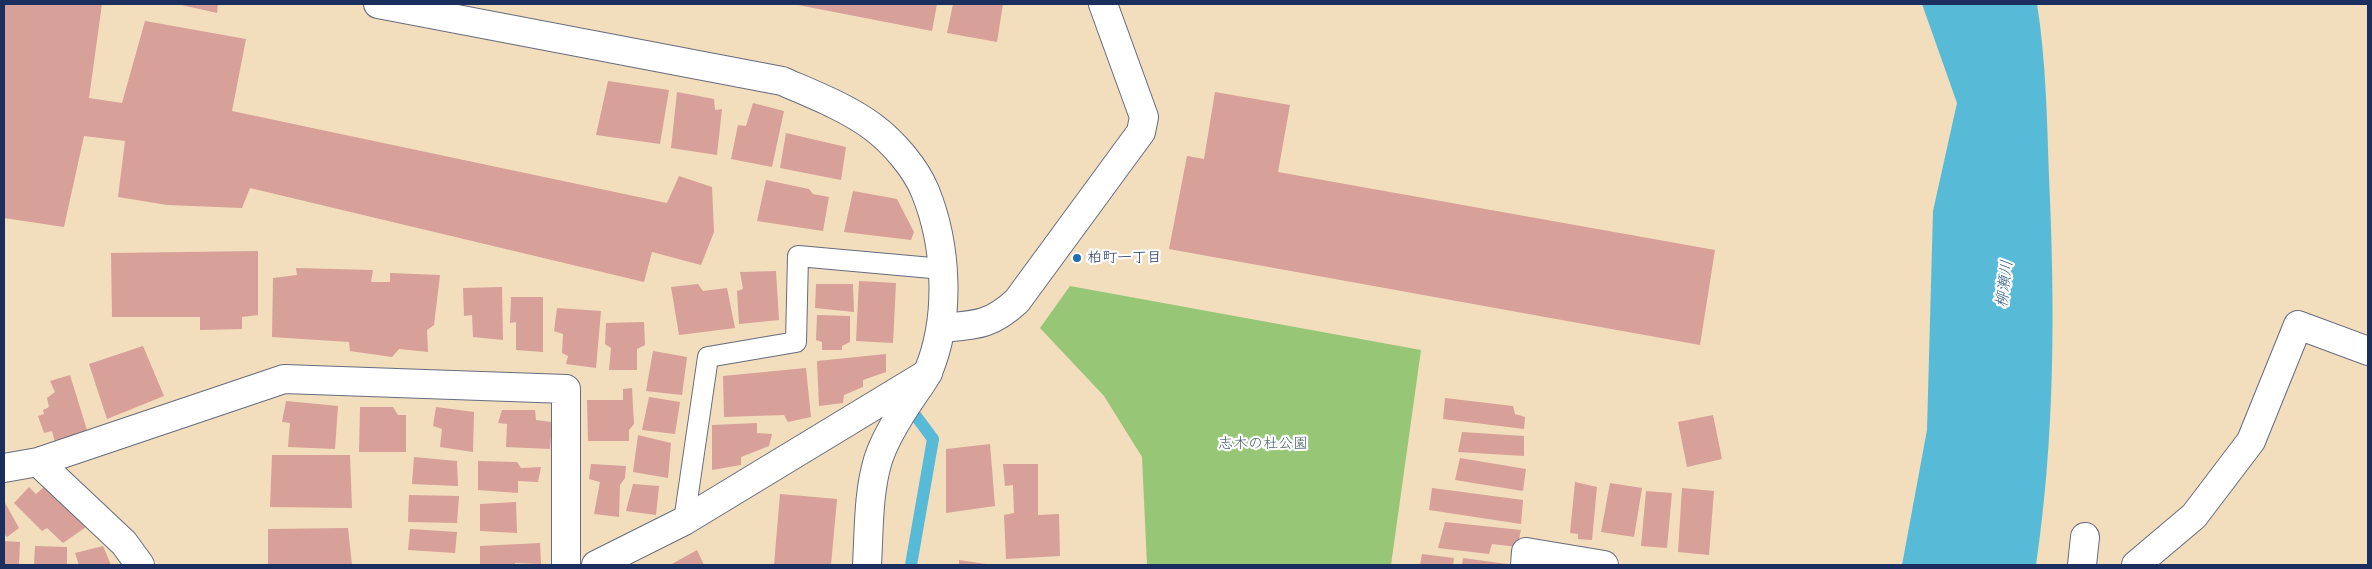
<!DOCTYPE html>
<html>
<head>
<meta charset="utf-8">
<style>
	body { margin:0 }
	#map { position:relative; width:2372px; height:569px; overflow:hidden; background:#f2ddbd; font-family:Itim,sans-serif }
	canvas { display:block }
	.frame { position:absolute; inset:0; border:5px solid #1b2f5e; pointer-events:none }
</style>
</head>
<body>
<div id="map">
<canvas width="2372" height="569"></canvas>
<div class="frame"></div>
</div>
<script>
const c = document.querySelector('canvas').getContext('2d');
c.lineJoin = 'round';
function fill(path, color) { c.fillStyle = color; c.fill(path, 'evenodd'); }
function stroke(path, color, width, dash) { c.strokeStyle = color; c.lineWidth = width; c.lineCap = dash ? 'butt' : 'round'; c.setLineDash(dash || []); c.stroke(path); }
function drawText(font, color, halo, rows, align = 'center') {
  c.font = font + ' Itim,"Klee One",sans-serif'; c.lineWidth = 4.5; c.setLineDash([]); c.textBaseline = 'middle'; c.strokeStyle = halo; c.fillStyle = color; for (const [text, x, y, turn = 0] of rows) {
    c.save(); c.translate(x, y); c.rotate((+turn || 0) * Math.PI / 180); c.textAlign = isNaN(turn) ? turn : align; if (halo) c.strokeText(text, 0, 0); c.fillText(text, 0, 0); c.restore();
  }
}
fill(new Path2D(`
	M1070,286L1421,350L1391,565H1147L1142,457L1104,396L1040,328Z`), '#97c776');
fill(new Path2D(`
	M1922,4H2037C2046,60 2047,120 2049,177C2055,307 2055,436 2036,565H1902L1927,430L1933,211L1957,103Z`), '#57bad6');
stroke(new Path2D(`
	M907,404L933,439L911,565`), '#57bad6', 12);
fill(new Path2D(`
	M4,4H102L89,98L122,103L145,21L246,39L232,111L667,203L679,176L712,187L714,232L701,265L652,252L644,282L250,188L242,208L167,205L118,197L125,141L84,136L64,227L4,218Z
	M177,4H218L217,13Z
	M793,4H937L932,31Z
	M953,4H1003L997,42L947,33Z
	M608,81L669,90L660,144L596,135Z
	M677,92L714,99L715,110L722,109L717,155L671,148Z
	M1215,92L1290,105L1278,172L1715,250L1700,345L1169,249L1187,156L1204,159Z
	M753,103L784,111L772,167L731,159L738,125L746,126Z
	M786,133L846,147L841,180L780,168Z
	M766,180L809,189L813,194L829,197L823,231L757,221Z
	M853,191L897,199L914,232L911,240L844,232Z
	M258,251V315L242,317V329L200,330V317H112L111,253Z
	M296,268L373,270L371,282H390V273L440,275L434,325L427,330L428,352L399,349L392,357L350,351L349,342L272,337L273,278L297,275Z
	M776,271L779,320L739,324L737,291L743,289L740,272Z
	M859,281L896,283L893,343L856,341Z
	M698,284L703,291L727,288L735,328L679,335L671,287Z
	M816,284H853L854,312L815,308Z
	M502,287L503,340L473,337L472,315L464,316L463,288Z
	M511,297H543V352L516,350V322L510,323Z
	M557,308L601,311L596,368L566,364L568,356L562,353L563,334L554,331Z
	M817,315L850,316V342L842,346V350H822V342L816,340Z
	M644,322L645,345L637,349V370H609L611,348L605,344L606,323Z
	M143,346L164,396L107,419L89,364Z
	M653,351L687,357L682,395L646,391Z
	M886,354V372L863,380V387L844,395L843,403L819,406L817,361Z
	M806,368L811,417L788,422L784,415L724,417L723,376Z
	M70,375L87,430L55,442L52,431L44,433L38,416L44,414L43,410L49,407L47,398L55,392L50,381Z
	M632,388L634,424L629,430V441H588L587,400H623V389Z
	M649,397L680,402L675,434L642,430Z
	M1445,398L1513,406L1515,414L1525,417L1524,429L1443,419Z
	M286,401L338,406L335,449L288,447L290,423L282,422Z
	M360,407H393L398,415H406V452H359Z
	M436,407L474,412L473,452L440,447L442,429L433,426Z
	M502,410H535L536,420L552,422L550,449L506,447L507,424L498,423Z
	M1713,415L1722,459L1687,467L1678,422Z
	M757,423V433L772,434L769,446L741,457V465L712,470V425Z
	M1462,432L1524,436V456L1458,452Z
	M638,435L671,443L668,478L633,472Z
	M990,444L995,506L946,513V449Z
	M272,455H350L352,508L270,507Z
	M414,457L457,461L458,486L412,484Z
	M1460,458L1526,469L1523,491L1455,480Z
	M478,461L517,462L521,468L541,467L538,482L518,481V493L478,490Z
	M591,464L626,466L625,478L620,485L619,517L594,514L600,482L589,479Z
	M1003,464H1038V515L1059,514L1060,556L1006,559L1004,515L1014,513L1013,485L1005,486Z
	M1575,482L1597,487L1592,540L1578,539V534L1570,533Z
	M1610,483L1642,488L1634,537L1601,532Z
	M633,484L659,486L656,515L626,511Z
	M29,487L36,494L44,487L86,527L63,543L47,528L42,531L14,503Z
	M1432,488L1523,500L1521,524L1429,510Z
	M1682,488L1714,491L1709,555L1678,552Z
	M1646,491L1672,493L1667,548L1641,546Z
	M780,494L837,499L831,565H774Z
	M409,495L459,496L457,523L408,522Z
	M4,501L19,528L7,537L4,534Z
	M516,502L517,533L480,531V504Z
	M1445,522L1521,530L1517,547L1492,544L1489,554L1438,548Z
	M348,528L352,565H268V529Z
	M410,529L457,532L455,553L408,550Z
	M4,541L20,542L19,565H4Z
	M540,543L541,564L515,563V565H480V546Z
	M35,546L67,547V565H34Z
	M103,546L111,565H79L75,553Z
	M697,550L704,565H670Z
	M1422,554L1454,558L1453,565H1420Z
	M1463,558L1507,564V565H1462Z
	M959,560L986,564V565H959Z`), '#d7a099');
const lane = new Path2D(`
	M684,521L708,357L796,342L798,256L943,269`);
const street = new Path2D(`
	M941,328C975,325 990,326 1017,301L1141,132L1144,117L1103,4
	M38,462L284,379L566,389V565
	M4,468L38,462L124,543L140,565
	M596,565L684,521L928,373
	M1525,565L1526,552L1604,565
	M2082,565L2085,537
	M2136,565L2194,516L2251,441L2298,325L2368,351`);
const secondary = new Path2D(`
	M378,4L782,81C812,94 846,107 873,127C893,142 915,167 925,191C947,245 951,317 928,372C924,381 917,389 912,397C899,416 885,438 878,460C868,493 869,531 867,565`);
stroke(lane, '#666c7f', 22);
stroke(street, '#666c7f', 30);
stroke(secondary, '#666c7f', 30);
stroke(lane, '#fff', 20);
stroke(street, '#fff', 28);
stroke(secondary, '#fff', 28);
for (const [x, y, r, color] of [
	[1077,258,5,"#1f6fb2"]
]) { const dot = new Path2D(); dot.arc(x, y, r, 0, 2 * Math.PI); c.fillStyle = color; c.fill(dot); stroke(dot, '#fff', 2); }
drawText('15px', '#1b2f5e', '#fff', [
	["柏町一丁目",1087,258]
], 'left');
drawText('15px', '#405d65', '#fff', [
	["志木の杜公園",1263,444]
]);
drawText('italic 16px', '#306088', '#fff', [
	["柳瀬川",2005,284,-83]
]);
</script>
</body>
</html>
